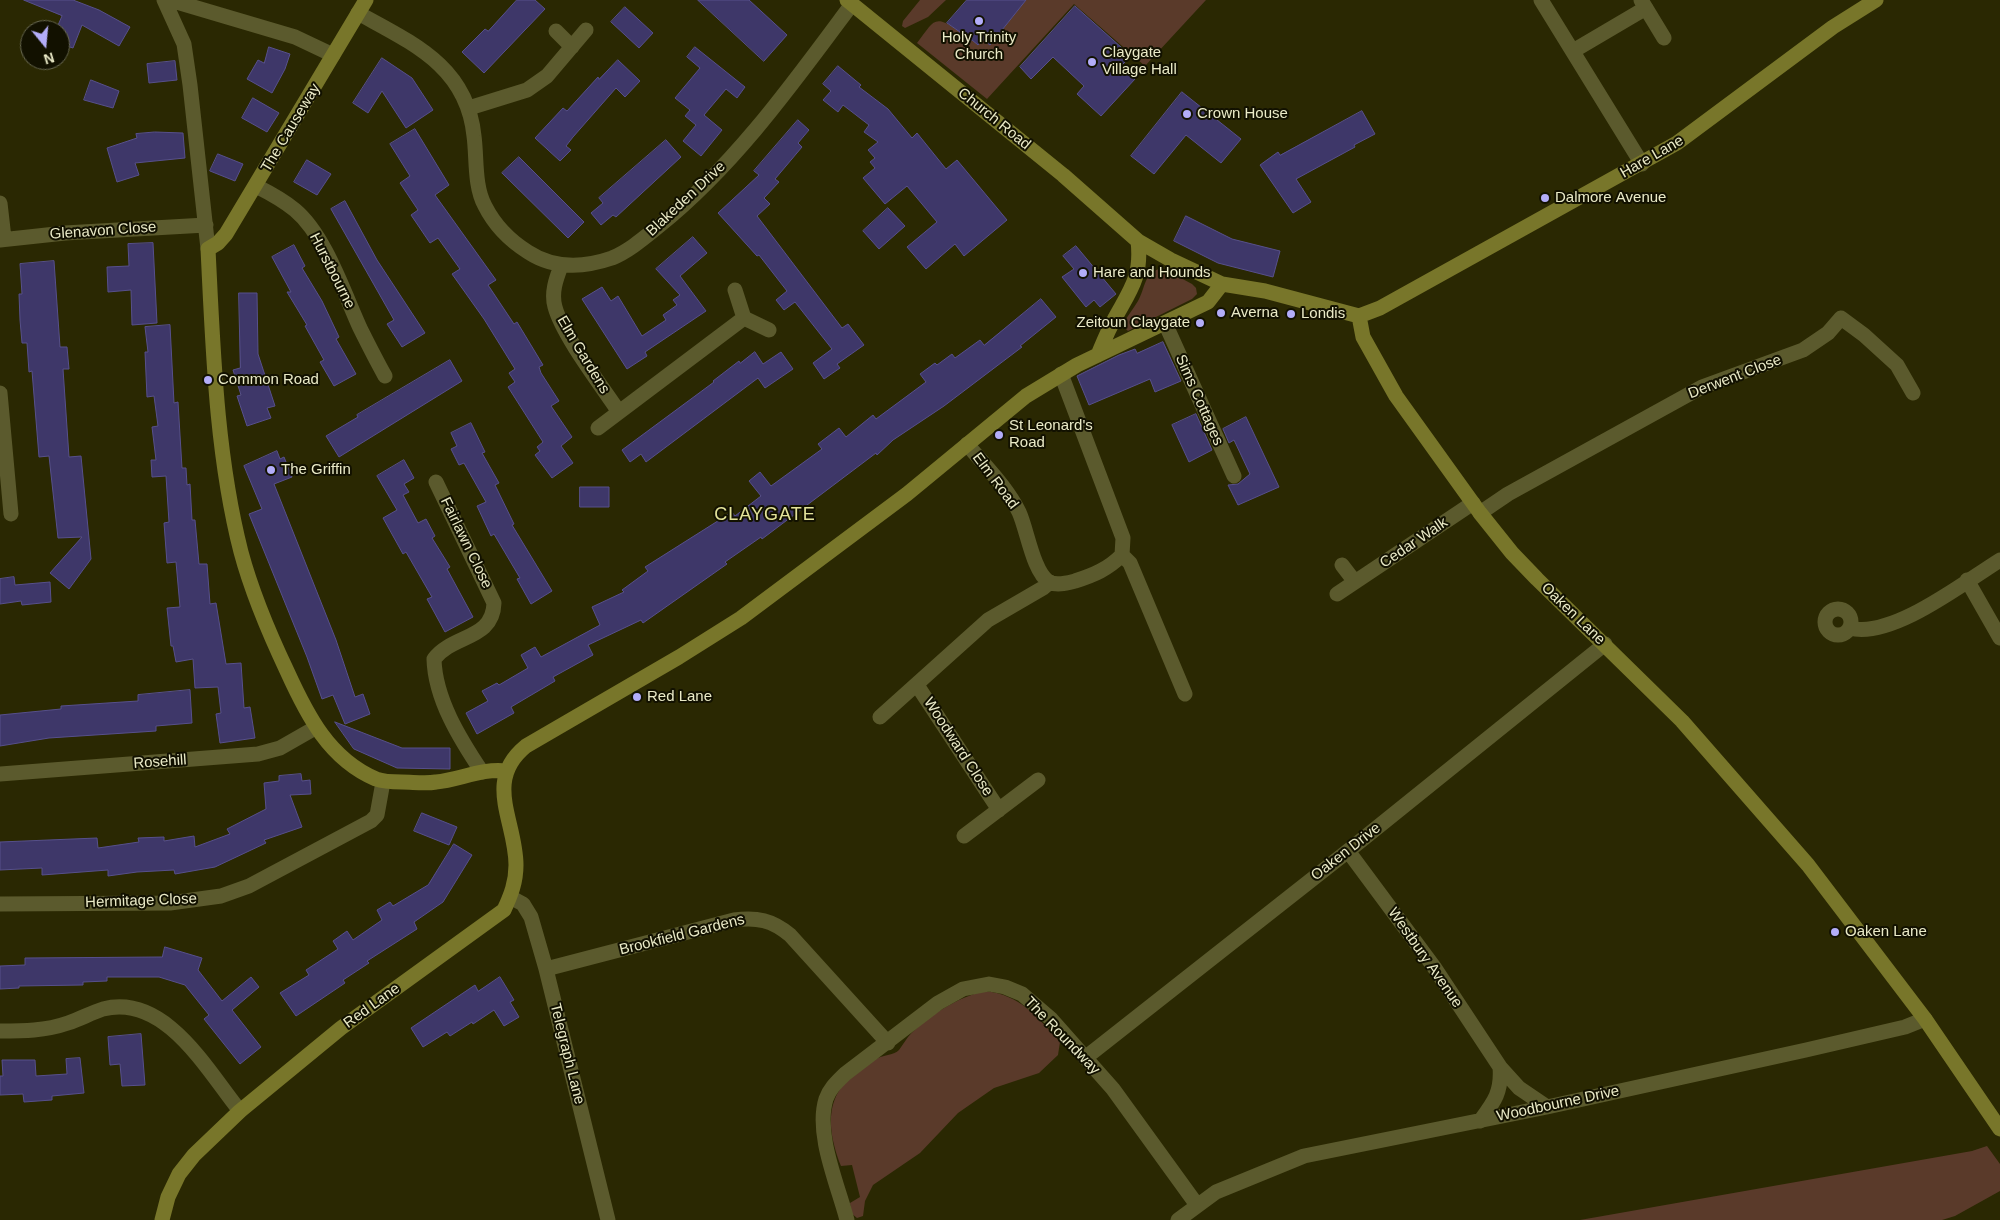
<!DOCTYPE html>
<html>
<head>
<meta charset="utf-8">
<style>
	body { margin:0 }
	#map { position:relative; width:2000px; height:1220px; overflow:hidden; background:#2a2802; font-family:Arial,sans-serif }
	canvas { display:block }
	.north { position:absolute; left:20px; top:20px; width:50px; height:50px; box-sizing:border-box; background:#121100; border:1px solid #686850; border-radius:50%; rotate:163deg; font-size:14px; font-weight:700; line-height:20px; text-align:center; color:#eaeac7 }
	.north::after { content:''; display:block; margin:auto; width:18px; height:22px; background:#b3adf9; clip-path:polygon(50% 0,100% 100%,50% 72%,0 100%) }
</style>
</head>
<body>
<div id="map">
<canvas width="2000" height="1220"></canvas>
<div class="north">N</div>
</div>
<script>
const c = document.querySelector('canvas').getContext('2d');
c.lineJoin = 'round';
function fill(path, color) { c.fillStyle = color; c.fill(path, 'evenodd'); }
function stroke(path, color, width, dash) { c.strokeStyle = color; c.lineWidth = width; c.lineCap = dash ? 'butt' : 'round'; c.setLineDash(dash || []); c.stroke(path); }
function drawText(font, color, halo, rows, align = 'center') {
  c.font = font + ' Arial,sans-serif'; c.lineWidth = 4; c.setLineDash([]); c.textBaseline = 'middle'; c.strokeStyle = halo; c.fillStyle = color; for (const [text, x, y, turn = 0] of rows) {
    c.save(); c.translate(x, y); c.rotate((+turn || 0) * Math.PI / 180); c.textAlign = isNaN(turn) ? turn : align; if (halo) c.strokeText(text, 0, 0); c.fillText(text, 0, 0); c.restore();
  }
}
fill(new Path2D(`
	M920,0H946L928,17L905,28L902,26L903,21Z
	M1026,0H1206L1145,66L1074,4L987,99L917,43C933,23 933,13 957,30L960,26L961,39L965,42L982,39L990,45Z
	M1162,268L1192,284L1196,288L1197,294L1192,299L1128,331L1122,325C1127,317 1133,309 1138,301C1146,287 1143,273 1162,268Z
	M985,991C1021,995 1037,1017 1060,1042L1058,1055L1039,1073L994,1088L958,1113L920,1153L873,1185L865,1201L863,1216L857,1218L851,1213L850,1203L860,1197L852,1165L841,1166C822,1116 828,1084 878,1058C884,1055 894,1055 899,1050C902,1046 905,1041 908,1037C927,1016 958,997 985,991Z
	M1987,1146L2000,1164V1191L1955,1216L1942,1220H1580L1972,1151Z`), '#5a3a2a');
const building = new Path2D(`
	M24,0H73L99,10L130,27L119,46L82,25L73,48L60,44V30H56L62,16Z
	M517,0H535L545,9L484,73L462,52L485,29L488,31Z
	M698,0H749L787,35L764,61Z
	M967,0H1026L990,45L982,39L978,45L972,40L962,43L960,32L947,23Z
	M1075,6L1131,56L1121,66L1135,79L1101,116L1077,94L1084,86L1053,57L1031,79L1020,67Z
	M625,7L653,33L639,48L611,22Z
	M269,47L290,54L285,69L272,93L247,79L258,60L264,63Z
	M695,47L745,87L737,98L726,89L704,115L722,130L701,156L683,141L696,125L685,116L690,110L675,98L700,68L687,57Z
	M382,58L412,78L433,110L406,128L382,91L368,113L353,103Z
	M618,60L640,81L625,97L616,88L573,137L566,146L571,150L560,161L535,138L563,108L567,111L598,77L599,79Z
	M175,61L177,80L149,83L147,64Z
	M838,66L861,85L859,87L888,109L912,138L917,133L946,169L957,160L1007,220L964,256L955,244L926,269L907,247L937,222L907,186L885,204L863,178L875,168L870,162L875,158L868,150L878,142L864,132L869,125L843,105L838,112L823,100L831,91L823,84Z
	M91,80L119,91L113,108L84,100Z
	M1182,92L1241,139L1221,163L1186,135L1154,174L1131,156Z
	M253,98L279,113L267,132L242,118Z
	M1362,111L1375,134L1354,145L1355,147L1296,179L1311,202L1293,213L1260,165L1278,152L1280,155Z
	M798,120L809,130L798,143L802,147L775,179L779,182L764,198L770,204L757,216L842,328L848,324L864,345L837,364L840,368L824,379L813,363L832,349L795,302L784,310L776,300L787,291L759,255L757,256L718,213L759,175L754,171Z
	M415,129L449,185L435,195L496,280L488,285L514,324L517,322L543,365L539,367L541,373L559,401L551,406L572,437L561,446L573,463L552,478L535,455L540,451L537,447L543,442L508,387L515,382L509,373L515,369L484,319L452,274L460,269L438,238L430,243L411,215L418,210L400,183L410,176L390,144Z
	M155,132L183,133L185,158L135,163L139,175L117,182L107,148L137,138L136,134Z
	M666,140L681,157L616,217L613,215L601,225L591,213L603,203L599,198Z
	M218,154L243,164L235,181L210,171Z
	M519,157L584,222L568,238L502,173Z
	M307,160L331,174L317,195L294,182Z
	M345,201L377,260L425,333L402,347L387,324L394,320L331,209Z
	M888,208L905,226L879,249L863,231Z
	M1186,216L1232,239L1280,251L1273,277L1218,263L1174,241Z
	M693,237L707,253L680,276L706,311L645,352L647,356L627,369L582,299L602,287L611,301L618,296L642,336L666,320L663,315L677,305L673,300L680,295L656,269Z
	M153,243L157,323L132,325L131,290L108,292L107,267L129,266L128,244Z
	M294,245L305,266L302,268L322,301L339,337L336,339L356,374L334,386L320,362L324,360L305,326L307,325L287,292H291L272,257Z
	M1076,246L1116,294L1100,307L1094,300L1086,307L1062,277L1074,269L1063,256Z
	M54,261L60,347H67L69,369H63L69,457L81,456L91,559L69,589L50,573L82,537L58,538L49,456L39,457L32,371L29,372L27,343H22L20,320L19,294H22L20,264Z
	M239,293H257L258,354L275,406L267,408L271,418L247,426L237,396L241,395L233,370L240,368Z
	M1041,299L1056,317L1020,346L1022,347L944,406L893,440L877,455L876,453L762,539L761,537L725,562L727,564L643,623L641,620L588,645L593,655L553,677L555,681L511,707L514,713L477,734L466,713L488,701L482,691L497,683L499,685L528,668L521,655L535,647L541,657L600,625L592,607L624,592L622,590L648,571L645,567L732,512L735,516L761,496L749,481L760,472L771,486L822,449L818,444L839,428L846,437L873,415L876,419L926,382L920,374L935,363L937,365L952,354L955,358L980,340L984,345Z
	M170,325L174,403L178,402L182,468H186L187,485L190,484L192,520H195L199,564H207L210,604L216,603L226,664L241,663L244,708L250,707L255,738L220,743L216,714L221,713L218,687L195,688L193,659L176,662L173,646H171L167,608L180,607L176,562L167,563L164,523L169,522L166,476L152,477L151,460H156L152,427L158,426L154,396L147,397L145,352H148L145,327Z
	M1163,342L1181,381L1155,392L1150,379L1089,405L1077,376L1119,355L1135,349L1137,353Z
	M755,352L763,364L781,352L793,369L765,388L758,378L646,462L641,454L630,462L622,450L714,382L713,381L739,361L740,363Z
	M450,360L462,381L339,457L326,436L358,417L357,415Z
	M1196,414L1212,450L1189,462L1172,425Z
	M1246,417L1279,487L1238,505L1228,485L1238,484L1250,474L1234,440L1229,443L1223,429Z
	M471,423L485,452L482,453L499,483L495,485L514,524L512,525L552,591L531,604L517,579L520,578L494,534L491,536L477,506L486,502L464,463L459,465L451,449L457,446L451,433Z
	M277,451L280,459L284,457L292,477L274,484L336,640L355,697L363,694L370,714L345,724L333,695L322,699L307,657L249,514L262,509L244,466Z
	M404,460L414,478L404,484L409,492L403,495L418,523L426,519L435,536L432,538L450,567L447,569L473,617L445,632L427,599L432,597L406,552L403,554L383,518L397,510L377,476Z
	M580,487H609V507H580Z
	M14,577L15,585L50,582L51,602L22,605L21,601L0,604V579Z
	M190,690L192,723L156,726V731L49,738L0,746V715L61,709V706L138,701V695Z
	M335,722L402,748H450V769L397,768L354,749Z
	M301,774L302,781L310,780L311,794L290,795L302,827L264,840L266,843L215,867L175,874L174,870L137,872L108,876V870L42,875V868L0,870V842L97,838L98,848L139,842L138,838L164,837V841L194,836L195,847L230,834L227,829L266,809L264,783L279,781V776Z
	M422,813L457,827L449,845L414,831Z
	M454,844L472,855L443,902L414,922L417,929L367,961L369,963L343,980L345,983L296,1016L280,993L309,975L306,970L338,949L333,941L347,931L353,940L382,920L377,910L390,902L393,906L428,885Z
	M165,947L202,958L198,970L222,1001L251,977L259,987L232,1010L261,1047L240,1064L204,1019L209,1015L185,985L159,977H107V981L83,982V985L19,986V988L0,989V966L25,965V958L162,957Z
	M500,977L514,1000L510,1002L519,1017L504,1026L494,1010L473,1024L472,1022L450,1036L447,1032L423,1047L411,1028L475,985L478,991Z
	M141,1034L145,1085L122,1086L120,1064L110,1065L108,1037Z
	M80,1058L84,1093L52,1096V1100L24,1102L23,1094L0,1095V1076H3L2,1060H35L36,1076L67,1074L66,1059Z`);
fill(building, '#3e3769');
stroke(building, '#57508b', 1);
stroke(new Path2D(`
	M164,0L184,44L190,85L208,249
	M170,0L295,37L333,55
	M1541,0L1642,164
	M1641,0L1664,38
	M358,13C412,43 467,66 474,136C477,158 474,186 485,206C495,226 509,240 528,252C554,269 583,268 612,258C629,251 644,238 659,226C735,165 794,82 852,4
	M556,31L572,47
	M1573,51L1646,8
	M469,108L527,90L547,76L586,30
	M256,186C270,193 283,200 295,210C325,235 344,293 360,328C368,344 376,360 385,376
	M0,203L4,238
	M0,240L65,233L206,225
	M561,266C556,279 551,293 555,307C563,336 601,385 619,412
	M735,290L744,318L769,330
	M1165,323L1234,476
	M0,393L11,514
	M598,428L744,318
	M967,444C984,465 1007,487 1019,512C1027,529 1033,572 1049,582C1057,586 1067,583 1075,581C1094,575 1108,569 1122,555L1123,538L1061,374
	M436,482L494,603C493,640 453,634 434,659C435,699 460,739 482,772
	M1480,513L1508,494L1702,387L1803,350L1828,333L1841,318L1864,335L1897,365L1913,393
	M1122,555L1130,563L1185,694
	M1342,565L1355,582
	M1967,580L2000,638
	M1337,594L1473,503
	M1825 622a13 13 0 1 1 26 0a13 13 0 1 1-26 0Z
	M1850,628C1892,639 1963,583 2000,560
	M917,685L999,810
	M880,717L988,620L1043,588L1050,582
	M0,774L258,754L280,748L315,728
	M964,836L1038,780
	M1348,851L1434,967L1500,1067
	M510,897L523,904L531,917L546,969L608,1220
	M0,904L170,903L221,896L249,886L371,821L377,815L383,782
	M546,969L734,920C757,917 772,920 790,935L888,1043
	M0,1031C23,1031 45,1031 68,1023C80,1019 91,1013 103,1009C165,993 207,1070 240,1111
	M1085,1058L1348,851L1605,644
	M1480,1121C1494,1102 1502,1092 1500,1067L1519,1088L1547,1107
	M847,1220C838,1185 815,1134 826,1099C830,1088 837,1082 845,1074L938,1003L963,989L989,984L1005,987L1022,994L1051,1019L1113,1089L1197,1205
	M1178,1220L1216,1192L1304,1156L1547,1107L1806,1050L1905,1027L1925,1019`), '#5b5a2d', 15);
stroke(new Path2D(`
	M366,0L226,234L218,243L208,249C213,349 216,454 241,552C252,593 269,633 287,671C307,715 329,759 376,779C384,782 393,782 402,782C413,782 425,784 436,782C459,780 482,768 506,771
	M847,0L1063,175L1138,241L1171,260L1222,284L1265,291L1359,316
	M1359,316L1363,337L1396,396L1480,513L1512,553L1537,579L1682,721L1808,865L1925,1019L2000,1129
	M1359,316L1380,308L1677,143L1833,27L1876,0
	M1098,355C1103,343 1108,330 1115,318C1131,289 1142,276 1138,241
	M162,1220L168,1197L179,1174L194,1155L240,1111L341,1028L504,910C511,895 516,882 516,865C516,821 483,781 526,746L679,657L741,618L907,494L1026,396L1077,365L1208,302L1222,284`), '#78762a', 15);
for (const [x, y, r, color] of [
	[979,21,5,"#b3adf9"],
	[1092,62,5,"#b3adf9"],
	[1187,114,5,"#b3adf9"],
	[1545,198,5,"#b3adf9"],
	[1083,273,5,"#b3adf9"],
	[1221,313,5,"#b3adf9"],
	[1291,314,5,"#b3adf9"],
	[1200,323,5,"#b3adf9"],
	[208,380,5,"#b3adf9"],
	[999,435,5,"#b3adf9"],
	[271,470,5,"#b3adf9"],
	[637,697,5,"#b3adf9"],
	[1835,932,5,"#b3adf9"]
]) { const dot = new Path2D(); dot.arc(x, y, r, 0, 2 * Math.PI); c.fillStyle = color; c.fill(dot); stroke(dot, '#121100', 2); }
drawText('15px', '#eaeac7', '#121100', [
	["Holy Trinity",979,38,"center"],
	["Church",979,55,"center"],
	["Claygate",1102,53],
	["Village Hall",1102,70],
	["Crown House",1197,114],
	["Dalmore Avenue",1555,198],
	["Hare and Hounds",1093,273],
	["Averna",1231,313],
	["Londis",1301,314],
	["Zeitoun Claygate",1190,323,"right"],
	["Common Road",218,380],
	["St Leonard's",1009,426],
	["Road",1009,443],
	["The Griffin",281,470],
	["Red Lane",647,697],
	["Oaken Lane",1845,932]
], 'left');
drawText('15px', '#eaeac7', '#121100', [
	["Church Road",994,119,39],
	["The Causeway",291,128,-59],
	["Hare Lane",1652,157,-30],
	["Blakeden Drive",686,199,-43],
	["Glenavon Close",103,231,-4],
	["Hurstbourne",332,271,63],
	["Elm Gardens",583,355,59],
	["Derwent Close",1735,377,-21],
	["Sims Cottages",1199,400,66],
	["Elm Road",995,481,53],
	["Fairlawn Close",466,543,64],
	["Cedar Walk",1414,543,-34],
	["Oaken Lane",1573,614,44],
	["Woodward Close",958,747,57],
	["Rosehill",160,762,-4],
	["Oaken Drive",1346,852,-38],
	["Hermitage Close",141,901,-2],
	["Brookfield Gardens",682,935,-14],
	["Westbury Avenue",1425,958,55],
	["Red Lane",372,1006,-36],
	["The Roundway",1062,1036,46],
	["Telegraph Lane",567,1054,76],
	["Woodbourne Drive",1558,1104,-12]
]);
c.letterSpacing = '1px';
drawText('18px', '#e3e39a', '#121100', [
	["CLAYGATE",765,515]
]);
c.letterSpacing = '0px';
</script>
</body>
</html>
